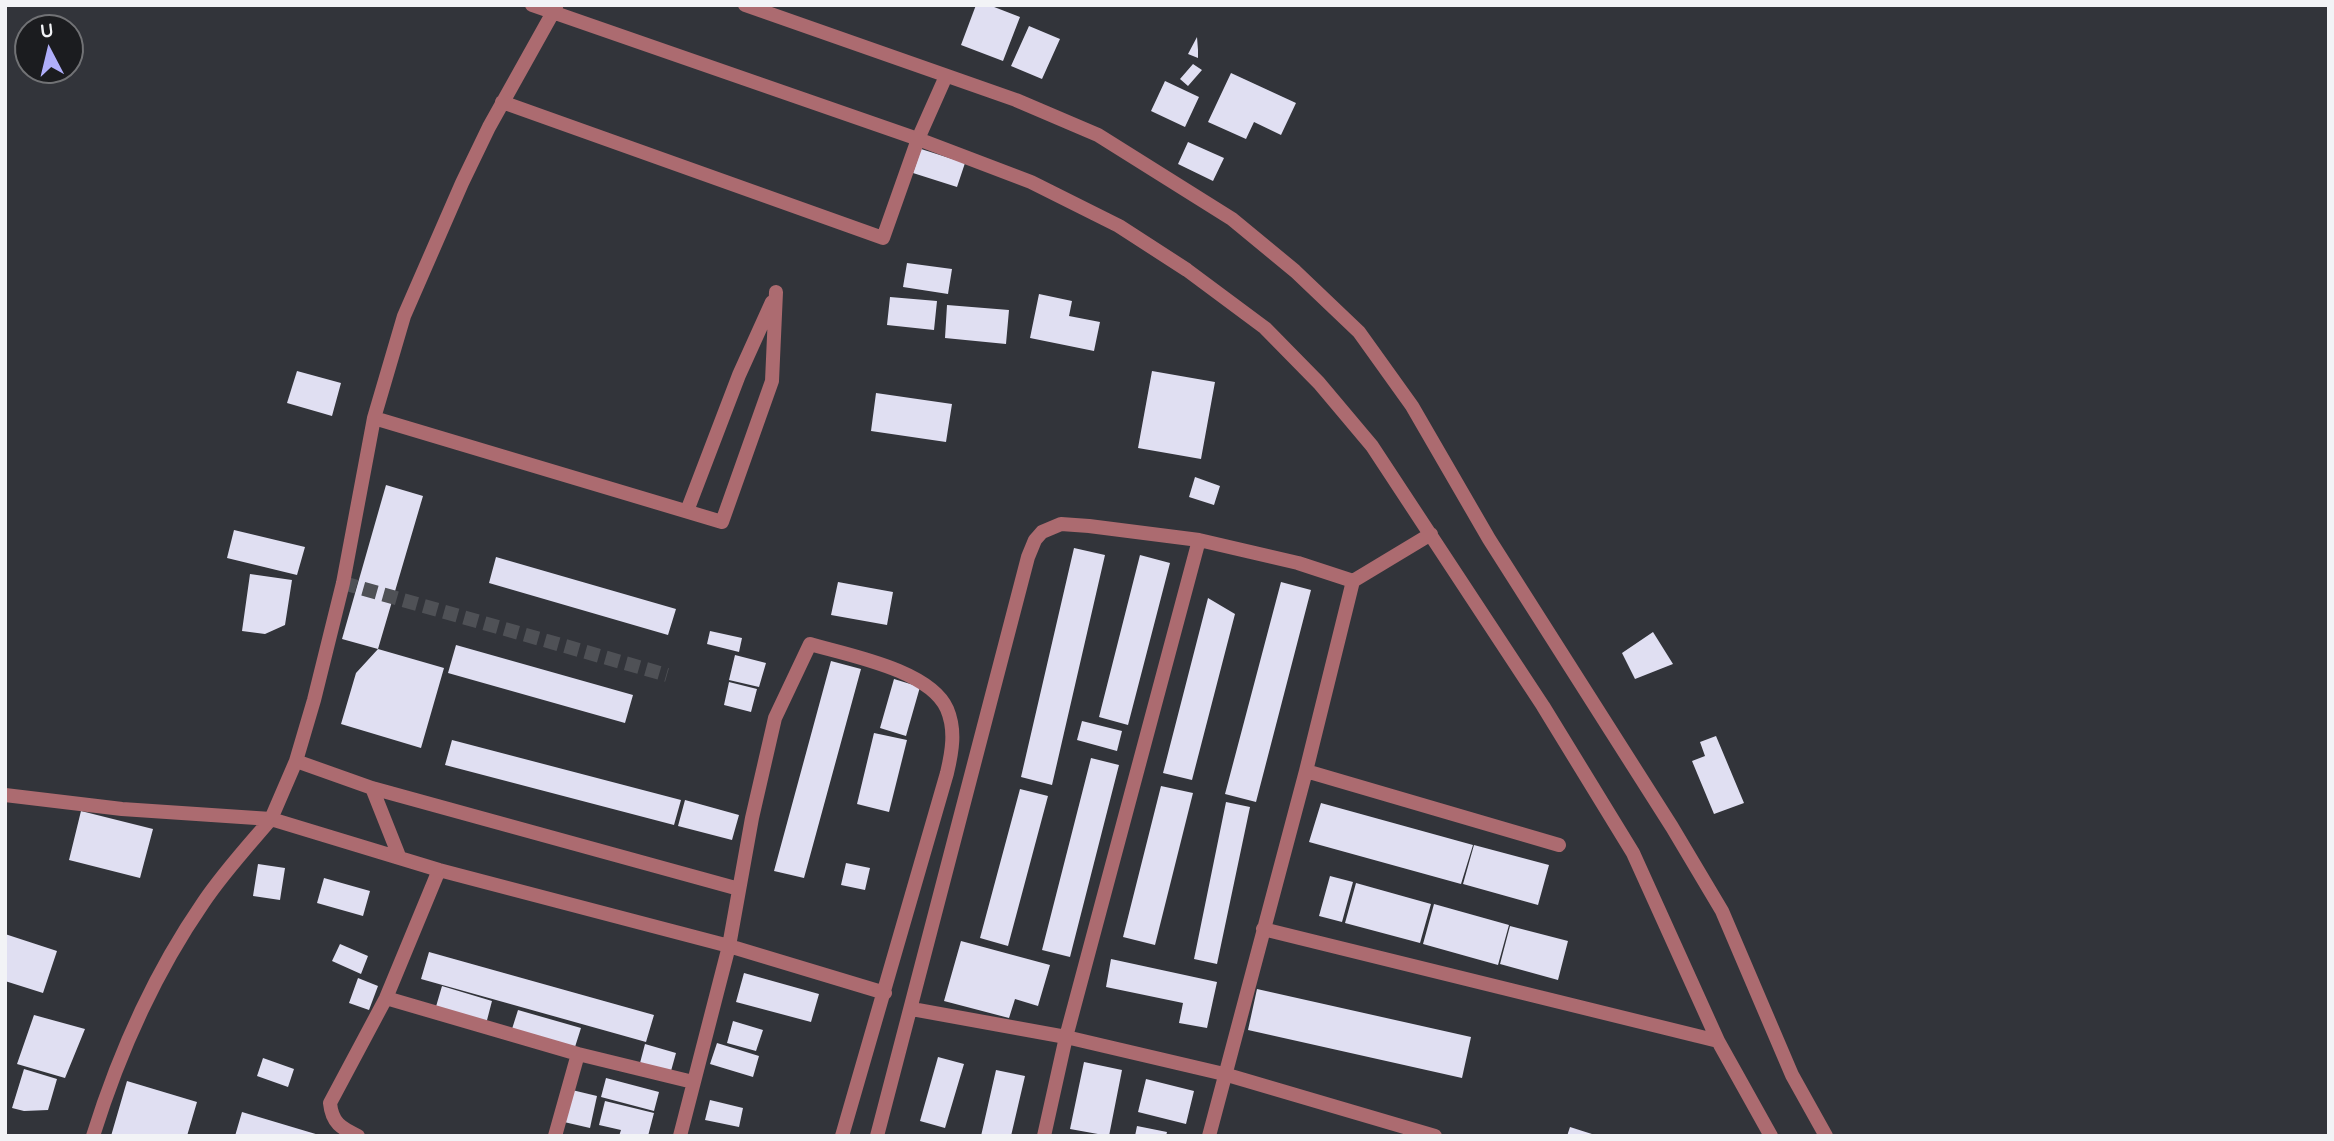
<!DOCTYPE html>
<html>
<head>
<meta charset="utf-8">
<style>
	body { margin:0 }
	#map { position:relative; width:2334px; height:1141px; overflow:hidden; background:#32343a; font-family:Quicksand,sans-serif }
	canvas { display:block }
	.frame { position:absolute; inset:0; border:7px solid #f2f3f6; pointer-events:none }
	.north { position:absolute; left:14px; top:14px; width:70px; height:70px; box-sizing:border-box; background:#1b1c1f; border:2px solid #717275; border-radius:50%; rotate:353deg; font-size:19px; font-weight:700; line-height:28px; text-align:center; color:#f2f3f6 }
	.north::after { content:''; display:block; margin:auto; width:24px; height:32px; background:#afaefa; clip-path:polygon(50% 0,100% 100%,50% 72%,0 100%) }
</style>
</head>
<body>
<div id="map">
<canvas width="2334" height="1141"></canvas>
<div class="frame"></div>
<div class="north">U</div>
</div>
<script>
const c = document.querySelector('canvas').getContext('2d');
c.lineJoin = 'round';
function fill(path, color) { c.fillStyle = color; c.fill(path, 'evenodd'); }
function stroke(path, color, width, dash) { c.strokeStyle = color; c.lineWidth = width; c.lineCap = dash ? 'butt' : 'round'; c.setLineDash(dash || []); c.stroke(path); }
fill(new Path2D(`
	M976,5H989L1020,17L1003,61L961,45Z
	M1029,26L1060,39L1042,79L1011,66Z
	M1197,37L1198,50V58L1188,54Z
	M1193,64L1202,70L1188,86L1180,79Z
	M1231,73L1296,103L1281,135L1254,122L1246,139L1208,122Z
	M1165,81L1199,97L1185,127L1151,111Z
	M1188,142L1224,158L1213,181L1178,164Z
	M921,149L965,163L957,187L913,173Z
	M907,263L952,269L948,294L903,287Z
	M1039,294L1072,301L1069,316L1100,322L1094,351L1030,338Z
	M890,297L937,301L934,330L887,325Z
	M947,305L1009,310L1006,344L945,338Z
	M297,371L341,383L332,416L287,403Z
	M1152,371L1215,382L1201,459L1138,448Z
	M876,393L952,404L946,442L871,431Z
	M1195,477L1220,486L1214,505L1189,497Z
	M386,485L423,496L378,649L342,639Z
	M234,530L305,547L297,575L227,558Z
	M1074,548L1105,555L1052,785L1021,777Z
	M1140,555L1170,563L1128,725L1099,717Z
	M496,557L676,609L668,635L489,583Z
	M250,574L292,580L285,625L265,634L242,631Z
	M838,582L893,592L887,625L831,615Z
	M1281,582L1311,590L1256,802L1225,794Z
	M1208,598L1235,614L1192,780L1163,773Z
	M710,631L742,638L739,652L707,644Z
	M1653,632L1673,664L1635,679L1622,653Z
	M456,645L633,695L625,723L448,673Z
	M378,649L444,668L421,748L341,724L356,673Z
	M735,655L766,663L759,687L729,680Z
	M831,661L861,669L804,878L774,871Z
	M894,679L920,687L906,736L880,728Z
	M729,682L757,689L751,712L724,705Z
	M1082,721L1122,731L1117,751L1077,740Z
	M874,733L907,740L889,812L857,804Z
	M1716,736L1744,803L1714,814L1692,761L1705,756L1700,742Z
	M452,740L681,800L674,825L445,765Z
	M1091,758L1119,765L1070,957L1042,950Z
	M1161,786L1193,793L1155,945L1123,937Z
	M1020,789L1048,796L1008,946L980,938Z
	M685,800L739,815L732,840L678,826Z
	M1226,802L1250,807L1217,964L1194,959Z
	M1321,803L1473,845L1461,884L1309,842Z
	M81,811L153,829L140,878L69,860Z
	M1474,845L1549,865L1538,905L1463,884Z
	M846,863L870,868L865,890L841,885Z
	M258,864L285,868L280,900L253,896Z
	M1330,876L1353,882L1342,922L1319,916Z
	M324,878L370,891L363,916L317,903Z
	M1356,883L1431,904L1420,943L1345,923Z
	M1434,904L1509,925L1498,965L1423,944Z
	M1510,926L1568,941L1558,980L1500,964Z
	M5,934L57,951L43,993L5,981Z
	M961,941L1050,965L1038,1006L1015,999L1009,1018L944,1001Z
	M340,944L368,956L361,974L332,961Z
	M429,952L654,1015L646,1042L421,979Z
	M1111,959L1217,982L1207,1028L1179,1023L1183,1003L1106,987Z
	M744,973L819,994L811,1022L736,1002Z
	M358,978L378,986L369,1010L349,1003Z
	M442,986L492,1001L486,1024L435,1010Z
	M1257,989L1471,1037L1462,1078L1248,1030Z
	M518,1010L581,1028L575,1047L512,1029Z
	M34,1015L85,1029L65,1078L17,1064Z
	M733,1021L763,1030L756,1051L727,1043Z
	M717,1043L759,1056L753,1077L710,1064Z
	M645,1044L676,1053L671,1071L640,1063Z
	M938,1057L964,1064L945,1128L920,1121Z
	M263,1058L294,1069L288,1087L257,1076Z
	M1084,1062L1122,1070L1109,1136L1070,1129Z
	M24,1069L57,1079L48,1110L24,1111L12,1108Z
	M996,1070L1025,1076L1011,1136H981Z
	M606,1078L659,1092L654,1111L601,1097Z
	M1146,1079L1194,1091L1186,1124L1138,1112Z
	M127,1081L197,1102L187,1136H111Z
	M572,1090L597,1096L590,1128L564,1122Z
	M710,1100L743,1108L739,1127L705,1120Z
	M605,1101L654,1113L648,1136H619L621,1130L599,1125Z
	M242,1112L319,1135V1136H235Z
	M1137,1126L1167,1132L1166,1136H1135Z
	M1570,1127L1595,1135V1136H1567Z`), '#e0dff2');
stroke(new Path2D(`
	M343,583L667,675`), '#4f5156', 14, [14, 7]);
stroke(new Path2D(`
	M532,5L918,139L1031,182L1119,226L1187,270L1265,328L1319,383L1372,446L1543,706L1633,853L1718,1041L1771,1136
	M745,5L1016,100L1098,135L1232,219L1295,271L1359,332L1412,406L1489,539L1672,827L1722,911L1792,1075L1826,1136
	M502,102L883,238L918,139L946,76
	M374,418L722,522L772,381L776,292
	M687,511L739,375L772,302
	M1353,581L1431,534
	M296,761L372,788L739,889
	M1306,771L1559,845
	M372,788L399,856
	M5,795L122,809L271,819L296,761L314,700L343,583L374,418L404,316L462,183L489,127L556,7
	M1263,929L1718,1041
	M386,998L578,1054L693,1082
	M912,1009L1066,1037L1224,1074L1435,1136
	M93,1136C119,1053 154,974 203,903C223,873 248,846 271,819L439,870L729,946L885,993
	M358,1136C341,1128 332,1123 330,1103L386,998L439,870
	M555,1136L578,1054
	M680,1136L729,946L752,818L775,718L810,644C848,655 930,670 947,709C956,730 952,752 947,773L842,1136
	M877,1136L1028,557L1035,540L1042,532L1061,524L1089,526L1199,540L1298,563L1353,581L1306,771L1209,1136
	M1044,1136L1066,1037L1199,540`), '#ac6b70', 14);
</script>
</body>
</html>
